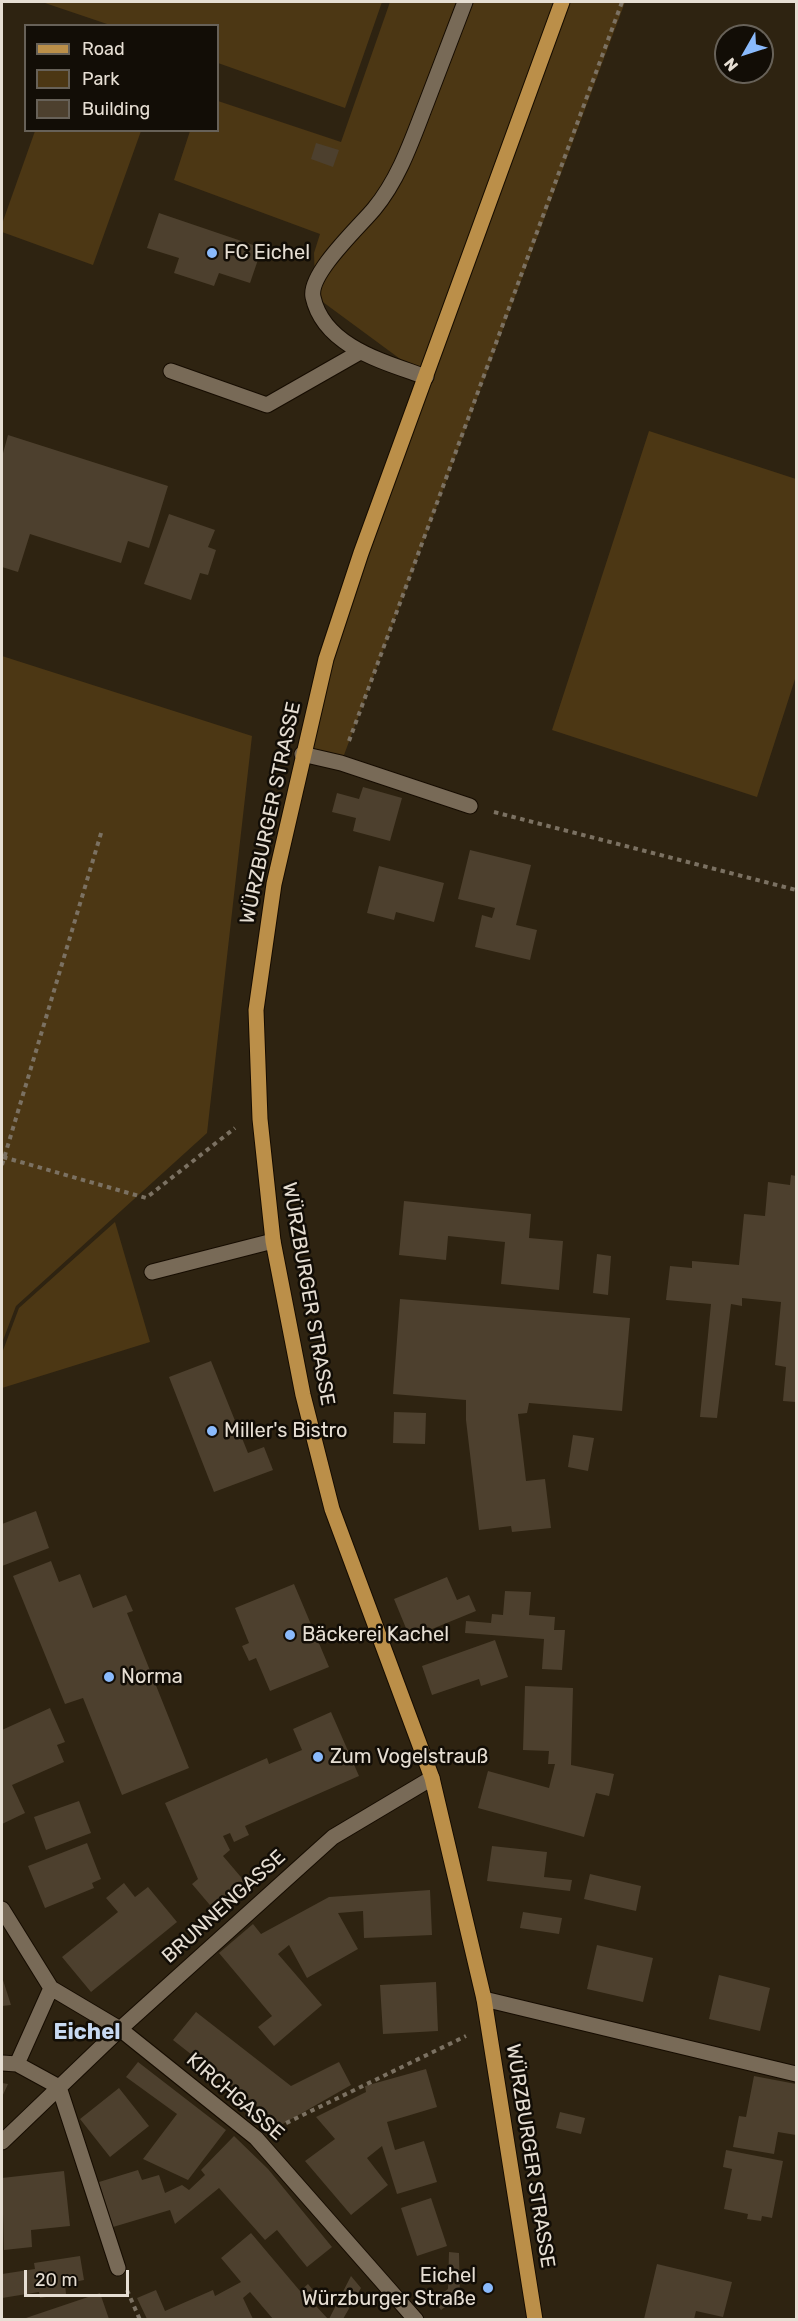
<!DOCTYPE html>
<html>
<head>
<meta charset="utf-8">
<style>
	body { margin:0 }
	#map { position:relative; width:798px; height:2321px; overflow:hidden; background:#2e2311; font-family:Rubik,sans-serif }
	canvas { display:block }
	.frame { position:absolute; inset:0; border:3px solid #e6ded3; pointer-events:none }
	.legend { position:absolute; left:24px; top:24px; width:195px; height:108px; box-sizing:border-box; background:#120d06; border:2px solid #676158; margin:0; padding:8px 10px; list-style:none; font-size:18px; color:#e6ded3 }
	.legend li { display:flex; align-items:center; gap:12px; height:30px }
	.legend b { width:30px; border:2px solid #676158 }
	.north { position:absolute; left:714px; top:24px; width:60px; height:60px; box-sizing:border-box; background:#120d06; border:2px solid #676158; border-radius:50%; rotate:231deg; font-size:16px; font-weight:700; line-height:24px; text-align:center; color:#e6ded3 }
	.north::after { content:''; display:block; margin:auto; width:21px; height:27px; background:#8abafc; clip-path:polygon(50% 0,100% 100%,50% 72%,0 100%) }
	.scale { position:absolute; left:24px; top:2270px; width:105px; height:27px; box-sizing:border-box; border:3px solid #e6ded3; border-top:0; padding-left:8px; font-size:18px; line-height:21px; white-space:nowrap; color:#e6ded3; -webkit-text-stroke:4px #120d06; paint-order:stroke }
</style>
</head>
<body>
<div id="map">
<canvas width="798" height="2321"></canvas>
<div class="frame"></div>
<ul class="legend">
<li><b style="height:8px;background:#bb8f49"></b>Road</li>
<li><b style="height:16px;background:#4c3714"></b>Park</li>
<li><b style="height:16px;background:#4d402e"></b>Building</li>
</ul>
<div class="north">N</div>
<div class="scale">20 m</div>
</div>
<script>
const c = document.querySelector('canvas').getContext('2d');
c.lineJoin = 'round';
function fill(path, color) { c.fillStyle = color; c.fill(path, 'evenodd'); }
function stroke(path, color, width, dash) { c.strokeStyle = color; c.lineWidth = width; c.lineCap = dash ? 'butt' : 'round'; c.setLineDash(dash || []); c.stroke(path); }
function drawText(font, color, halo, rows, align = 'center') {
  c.font = font + ' Rubik,sans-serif'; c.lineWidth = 5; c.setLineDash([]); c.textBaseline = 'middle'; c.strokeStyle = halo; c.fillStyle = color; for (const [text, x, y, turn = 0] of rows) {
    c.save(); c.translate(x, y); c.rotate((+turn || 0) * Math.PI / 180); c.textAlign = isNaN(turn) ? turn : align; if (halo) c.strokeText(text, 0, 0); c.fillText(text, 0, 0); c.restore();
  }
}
fill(new Path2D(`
	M42,2H382L345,108L218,63V26L110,25Z
	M390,2H625L341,763L302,754L426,378L312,294L315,282L314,253L320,234L174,180L190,131L218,130V101L341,142Z
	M35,131H141L93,265L2,232V224Z
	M649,431L796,479V676L757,797L552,730Z
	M2,656L252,736L207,1133L16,1306L2,1343Z
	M115,1222L150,1342L2,1388V1353L19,1308Z`), '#4c3714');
fill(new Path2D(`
	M316,143L339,150L333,167L311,159Z
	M159,213L262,248L250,283L219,273L214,286L174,273L179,258L147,248Z
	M8,435L168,486L149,548L128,541L121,563L30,534L18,572L2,567V457Z
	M169,514L215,530L208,547L216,550L208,575L200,573L191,600L144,584Z
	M363,787L402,798L390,841L353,831L356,818L332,812L337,793L359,799Z
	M470,850L531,865L516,925L537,930L530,960L475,947L482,915L492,918L495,908L458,899Z
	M379,866L444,883L434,922L396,912L394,920L367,913Z
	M791,1175L796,1176V1402L783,1401L786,1367L775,1365L781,1302L742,1298V1306L731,1304L717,1418L700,1417L711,1304L666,1300L670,1266L692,1268V1261L739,1265L744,1214L765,1216L768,1182L790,1185Z
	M404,1201L531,1214L529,1238L563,1241L559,1290L501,1284L505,1242L448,1236L446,1260L399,1255Z
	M597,1254L611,1256L608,1295L593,1293Z
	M400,1299L630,1318L622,1411L529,1403L527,1413L518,1414L526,1481L545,1479L551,1528L512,1532L511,1526L479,1530L466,1420V1400L393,1394Z
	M211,1361L248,1453L264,1447L273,1470L214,1492L169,1377Z
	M394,1412L426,1413L425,1444L393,1443Z
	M573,1435L594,1438L588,1471L568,1467Z
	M36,1511L49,1548L2,1566V1524Z
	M51,1561L59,1582L80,1574L93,1608L126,1595L133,1611L127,1613L189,1768L122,1795L83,1698L65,1704L13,1576Z
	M447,1577L457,1600L469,1595L476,1611L410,1638L394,1599Z
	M294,1584L329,1667L270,1691L256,1658L249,1661L242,1646L249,1643L235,1608Z
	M505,1591L531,1592L529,1615L555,1617L554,1630H565L562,1670L542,1669L544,1639L465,1633L466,1621L491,1623L492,1614L503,1615Z
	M495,1640L508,1677L481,1686L479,1679L432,1695L422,1666Z
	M525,1686L573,1688L571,1765L614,1774L609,1796L596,1793L584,1837L478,1808L488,1771L549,1788L555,1764H548L549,1751L523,1750Z
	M50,1708L65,1742L57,1745L64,1762L12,1785L25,1813L2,1824V1730Z
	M331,1712L359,1776L245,1826L249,1835L234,1842L230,1833L223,1836L230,1850L223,1856L246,1883L215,1911L192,1884L198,1879L165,1803L267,1758L269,1764L302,1750L293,1729Z
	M79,1801L91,1833L46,1850L34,1817Z
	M87,1843L101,1879L92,1883L94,1888L45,1908L28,1866Z
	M492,1846L547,1852L544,1877L572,1880L570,1891L487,1881Z
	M590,1874L641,1886L636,1911L584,1899Z
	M124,1883L135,1897L148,1887L177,1922L91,1992L62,1957L118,1912L106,1898Z
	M430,1890L432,1935L364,1938L363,1911L338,1913L358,1949L307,1978L289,1945L278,1954L322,2005L274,2046L258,2027L272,2016L219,1953L253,1924L261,1934L329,1897Z
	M523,1912L562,1918L559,1934L520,1928Z
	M597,1945L653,1958L643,2002L587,1989Z
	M719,1975L770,1988L760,2031L709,2019Z
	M2,1977L11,2005L2,2006Z
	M436,1982L438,2031L383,2034L380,1985Z
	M196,2012L291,2086L339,2062L351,2085L281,2125L173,2040Z
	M138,2062L226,2130L188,2180L143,2159L177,2114L126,2077Z
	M426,2069L437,2107L387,2122L395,2150L424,2141L437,2182L397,2194L382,2146L367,2158L388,2185L351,2215L305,2161L335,2139L316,2117L366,2092L365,2086Z
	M754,2076L796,2084V2135L778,2132L774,2154L733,2147L739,2116L746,2117Z
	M2,2083L8,2084L2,2097Z
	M119,2088L149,2126L110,2157L80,2119Z
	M560,2112L585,2118L581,2134L556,2128Z
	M234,2136L268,2169L332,2247L307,2267L277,2230L265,2240L219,2188L175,2224L170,2210L113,2227L99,2182L138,2170L142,2180L159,2175L165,2193L182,2185L189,2190L205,2175L201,2170Z
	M726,2150L783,2161L772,2218L762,2216L761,2221L747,2219L748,2214L724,2209L732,2169L723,2167Z
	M64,2171L70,2226L31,2230L32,2247L4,2250L2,2178Z
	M431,2198L447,2246L417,2256L401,2208Z
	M251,2233L300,2291L308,2284L322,2301L316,2306L328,2319H273L250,2292L243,2298L253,2319H147L137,2298L156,2290L165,2311L213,2290L215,2296L241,2282L221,2258Z
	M449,2252L459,2253L460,2296L441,2310L433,2300L448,2289Z
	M80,2256L84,2280L65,2284L66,2294L40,2298L39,2292L2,2298V2274L35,2269L34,2263Z
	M657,2264L732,2282L723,2317L696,2311L694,2319H644Z
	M351,2276L361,2288L343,2319H329Z
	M100,2293L109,2319H23Z`), '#4d402e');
const minor = new Path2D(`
	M171,371L267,405L360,352
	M426,377C385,362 324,347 313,297C308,274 360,226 374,209C399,179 412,140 426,104C439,70 452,36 465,2
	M302,754L341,763L470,806
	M152,1272L273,1241
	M2,1909L51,1988L120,2029L256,2138L416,2320
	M51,1988L17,2064L59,2087L118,2268
	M484,1999L796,2074
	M2,2063L17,2064
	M2,2142L120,2029L333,1837L432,1778`);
const major = new Path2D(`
	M535,2320L484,1999L432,1778L332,1509L303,1395L273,1241L260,1119L256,1010L274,884L326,659L361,553L562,2`);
stroke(minor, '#160c00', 17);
stroke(major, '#160c00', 17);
stroke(new Path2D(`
	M349,741L622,2
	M494,812L796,890
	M3,1157L146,1198L235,1128
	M2,1165L102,830
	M278,2127L466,2036
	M127,2290L140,2320`), '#7b7162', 4, [4.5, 4.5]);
stroke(minor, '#786a57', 15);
stroke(major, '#bb8f49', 15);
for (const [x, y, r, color] of [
	[212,253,6,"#8abafc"],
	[212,1431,6,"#8abafc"],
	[290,1635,6,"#8abafc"],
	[109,1677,6,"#8abafc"],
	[318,1757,6,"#8abafc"],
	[488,2288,6,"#8abafc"]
]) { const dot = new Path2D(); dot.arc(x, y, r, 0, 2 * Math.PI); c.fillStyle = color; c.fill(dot); stroke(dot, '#120d06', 2); }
drawText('20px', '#e6ded3', '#120d06', [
	["FC Eichel",224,253],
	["Miller's Bistro",224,1431],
	["Bäckerei Kachel",302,1635],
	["Norma",121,1677],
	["Zum Vogelstrauß",330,1757],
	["Eichel",476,2276,"right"],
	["Würzburger Straße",476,2299,"right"]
], 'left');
drawText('20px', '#e6ded3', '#120d06', [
	["WÜRZBURGER STRASSE",271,813,-78],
	["WÜRZBURGER STRASSE",308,1294,80],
	["BRUNNENGASSE",224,1907,-42],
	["KIRCHGASSE",235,2097,41],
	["WÜRZBURGER STRASSE",530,2156,81]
]);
drawText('bold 22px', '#c7d9f2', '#120d06', [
	["Eichel",87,2033]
]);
</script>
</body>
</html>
